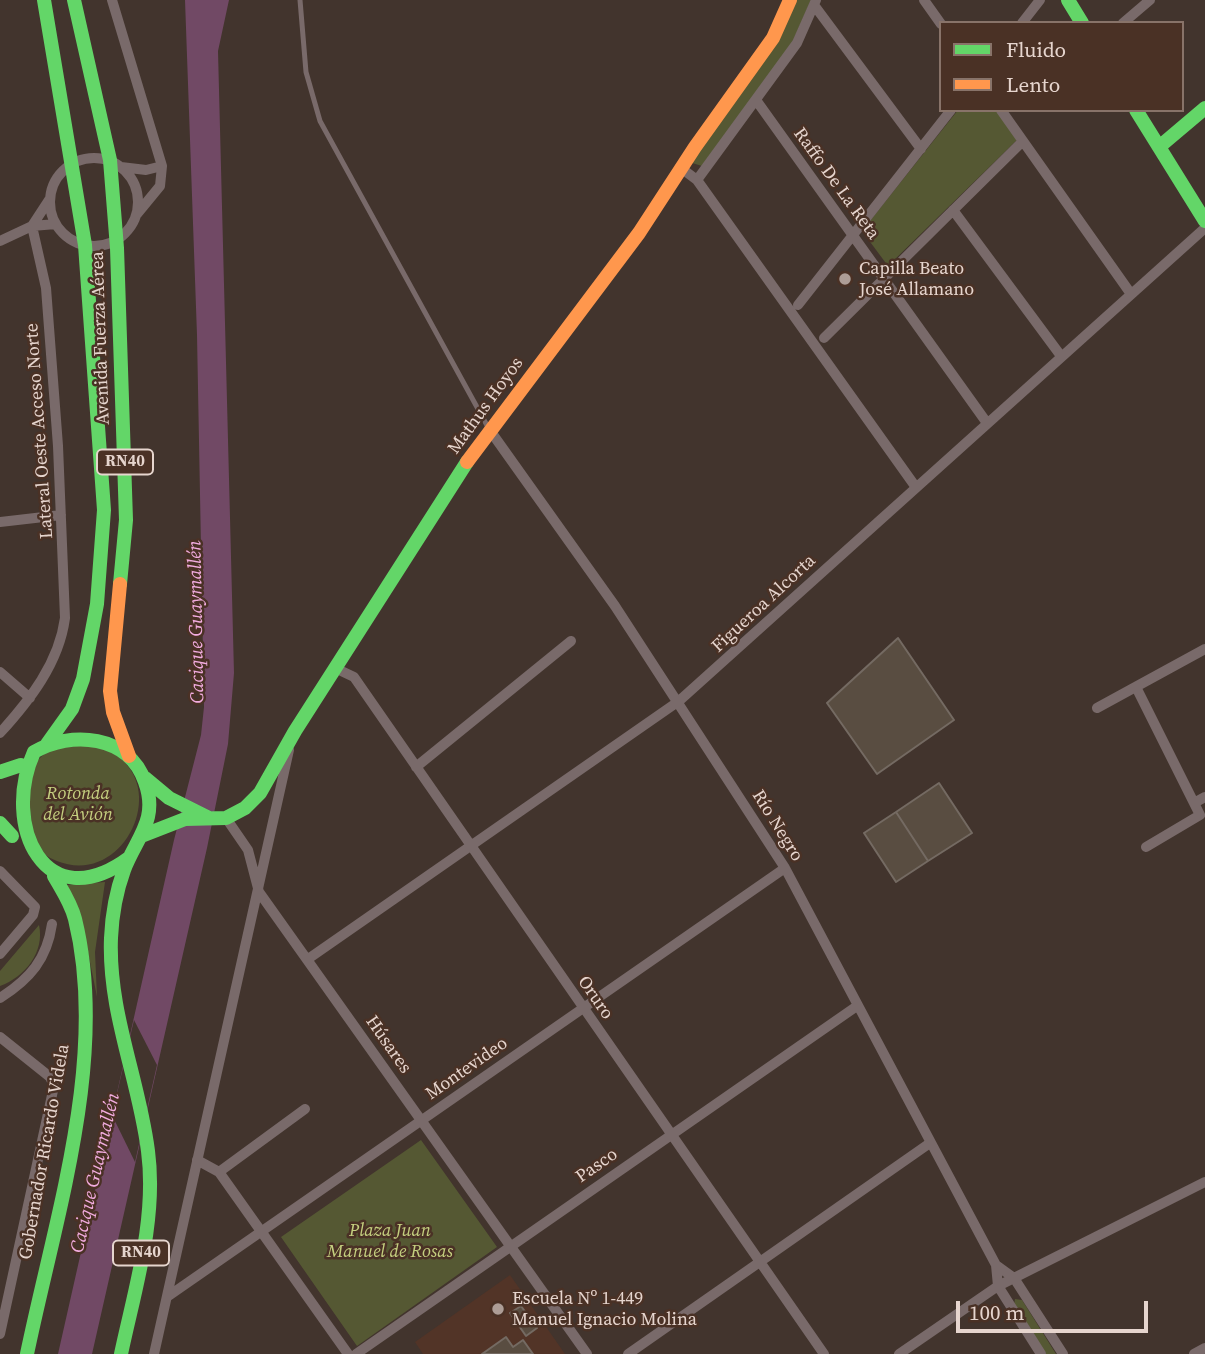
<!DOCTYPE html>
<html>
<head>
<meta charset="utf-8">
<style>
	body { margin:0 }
	#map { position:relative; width:1205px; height:1354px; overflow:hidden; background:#42342d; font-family:"Source Serif 4",serif }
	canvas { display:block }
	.legend { position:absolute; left:939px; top:21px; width:245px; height:91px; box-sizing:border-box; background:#4a3125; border:2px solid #887369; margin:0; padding:9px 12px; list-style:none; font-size:21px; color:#e6d5ce }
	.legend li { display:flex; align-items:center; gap:14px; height:35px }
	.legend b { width:35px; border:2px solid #887369 }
	.scale { position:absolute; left:956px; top:1301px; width:192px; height:32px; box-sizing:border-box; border:4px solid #e6d5ce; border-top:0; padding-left:9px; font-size:21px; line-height:24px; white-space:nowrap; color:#e6d5ce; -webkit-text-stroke:5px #4a3125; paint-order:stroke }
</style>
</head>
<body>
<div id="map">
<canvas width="1205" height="1354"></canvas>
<ul class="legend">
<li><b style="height:9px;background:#63d668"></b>Fluido</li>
<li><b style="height:9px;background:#ff974d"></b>Lento</li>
</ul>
<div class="scale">100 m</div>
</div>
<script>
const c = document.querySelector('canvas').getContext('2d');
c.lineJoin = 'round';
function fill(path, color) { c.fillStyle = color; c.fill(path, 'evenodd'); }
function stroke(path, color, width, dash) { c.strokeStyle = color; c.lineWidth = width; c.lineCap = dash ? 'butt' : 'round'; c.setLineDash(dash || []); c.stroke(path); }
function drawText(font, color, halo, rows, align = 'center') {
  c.font = font + ' "Source Serif 4",serif'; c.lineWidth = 5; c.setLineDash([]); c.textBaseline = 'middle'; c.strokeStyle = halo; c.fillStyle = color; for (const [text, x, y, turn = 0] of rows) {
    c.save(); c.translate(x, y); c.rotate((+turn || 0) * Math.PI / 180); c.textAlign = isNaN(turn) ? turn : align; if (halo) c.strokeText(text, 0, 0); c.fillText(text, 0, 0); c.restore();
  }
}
fill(new Path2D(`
	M510,1275L565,1354H423L415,1342Z`), '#523427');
fill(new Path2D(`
	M793,0H811L792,43L702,166L689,162Z
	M958,110H1000L1019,138L888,266L862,231Z
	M69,742C82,745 100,746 111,752C180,790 110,914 32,845L23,775L49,749Z
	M105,882L95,952L97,997L81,917L67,885Z
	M39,925C45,952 25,977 0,986V971Z
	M421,1140L497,1247L357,1346L281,1237Z
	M1015,1299L1022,1300L1056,1354H1046L1014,1305Z`), '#555833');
fill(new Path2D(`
	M185,0H229L218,51L234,673L228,744L207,848L92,1354H58L174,840L201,735L204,707L197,335Z`), '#714965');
fill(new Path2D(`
	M134,1020L157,1065L135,1162L112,1115Z`), '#42342d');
const building = new Path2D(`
	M898,638L954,720L877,774L827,703Z
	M939,783L972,833L928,861L896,812Z
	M896,812L928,861L896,882L864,833Z
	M521,1306L537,1328L526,1336L510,1313Z
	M506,1337L513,1347L523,1340L533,1354H482Z`);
fill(building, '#594d41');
stroke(building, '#746a62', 2);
stroke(new Path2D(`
	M300,0L306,72L320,121L489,429`), '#796a6a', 5);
stroke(new Path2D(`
	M112,0L162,166L160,186L137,214
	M924,0L941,24
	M814,5L921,149
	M1022,23L1040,0
	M1123,23L1150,0
	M756,100L987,423
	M1001,110L1131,294
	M50 202a44 44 0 1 1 88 0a44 44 0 1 1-88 0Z
	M121,167L146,170L162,166
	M681,168L697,180L915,486
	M697,180L797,43L816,0
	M953,210L1061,356
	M32,226L49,200
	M0,241L32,226L56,224
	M798,305L951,110
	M824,338L1023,141
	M489,429L615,606L785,868L996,1265L998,1286L1041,1354
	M0,522L61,515
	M335,668L354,677L824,1354
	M0,672L30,698
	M1136,687L1200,815L1146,847
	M1097,708L1205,649
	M0,733C30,700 59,663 65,618L58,446L46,288L32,226
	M416,767L571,641
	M1194,803L1205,797
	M226,818L248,850L259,892L587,1354
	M0,871L35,907L33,915L0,954
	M308,959L679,701L1205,228
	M0,998C30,979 47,959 52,924
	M0,1037L50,1077L54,1086L0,1334
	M197,1160L219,1172L348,1354
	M219,1172L305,1109
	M996,1265L1014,1278L1063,1354
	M167,1297L785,868
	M154,1354L289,750
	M356,1354L857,1006
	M628,1354L930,1143
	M899,1354L998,1286L1205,1182
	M1194,1354L1205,1348`), '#796a6a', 10);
stroke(new Path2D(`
	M44,0L85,245L104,510L97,604L83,679L72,709L47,744
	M74,0L110,160L117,248L126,520L120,584
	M1068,0L1082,23
	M1136,110L1205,221
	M1159,147L1205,108
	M0,772L21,765
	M145,778L169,798L207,817
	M0,823L12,836
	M144,835L185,819L226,818L245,808L260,793L295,731L467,462
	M27,1354C55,1218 109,1057 75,919C71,903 62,890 54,876
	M121,1354C135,1288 157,1219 148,1151C139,1079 108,1012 111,938C112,915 116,892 124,870C136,838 159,820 145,782C129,735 71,730 34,752C1,825 45,920 129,858`), '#63d668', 14);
stroke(new Path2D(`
	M467,462L639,233L695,147L773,38L790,0
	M120,584L110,691L113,712L129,756`), '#ff974d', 14);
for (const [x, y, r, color] of [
	[845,279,7,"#ad9d96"],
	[498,1309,7,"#ad9d96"]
]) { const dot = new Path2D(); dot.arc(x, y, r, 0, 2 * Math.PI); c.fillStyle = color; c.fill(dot); stroke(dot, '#4a3125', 2.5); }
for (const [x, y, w] of [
	[125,462,56],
	[141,1253,56]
]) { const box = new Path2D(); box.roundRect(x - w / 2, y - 12.5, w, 25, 5); c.fillStyle = '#4a3125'; c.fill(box); stroke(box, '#e6d5ce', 2); }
drawText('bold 16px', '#e6d5ce', null, [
	["RN40",125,462],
	["RN40",141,1253]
]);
drawText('18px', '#e6d5ce', '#4a3125', [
	["Raffo De La Reta",836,184,54],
	["Avenida Fuerza Aérea",101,338,-92],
	["Mathus Hoyos",486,406,-54],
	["Lateral Oeste Acceso Norte",40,431,-94],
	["Figueroa Alcorta",764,604,-43],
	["Río Negro",777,826,58],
	["Oruro",595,998,55],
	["Húsares",388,1045,55],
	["Montevideo",467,1069,-35],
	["Gobernador Ricardo Videla",45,1152,-80],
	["Pasco",597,1166,-35]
]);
drawText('18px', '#e6d5ce', '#4a3125', [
	["Capilla Beato",859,269],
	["José Allamano",859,290],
	["Escuela Nº 1-449",512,1299],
	["Manuel Ignacio Molina",512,1320]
], 'left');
drawText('italic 18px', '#c4cf7f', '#4a3125', [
	["Rotonda",78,794],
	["del Avión",78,815],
	["Plaza Juan",390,1231],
	["Manuel de Rosas",390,1252]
]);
drawText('italic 19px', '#f2acdf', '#4a3125', [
	["Cacique Guaymallén",197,622,-91],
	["Cacique Guaymallén",96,1173,-77]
]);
</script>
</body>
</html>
